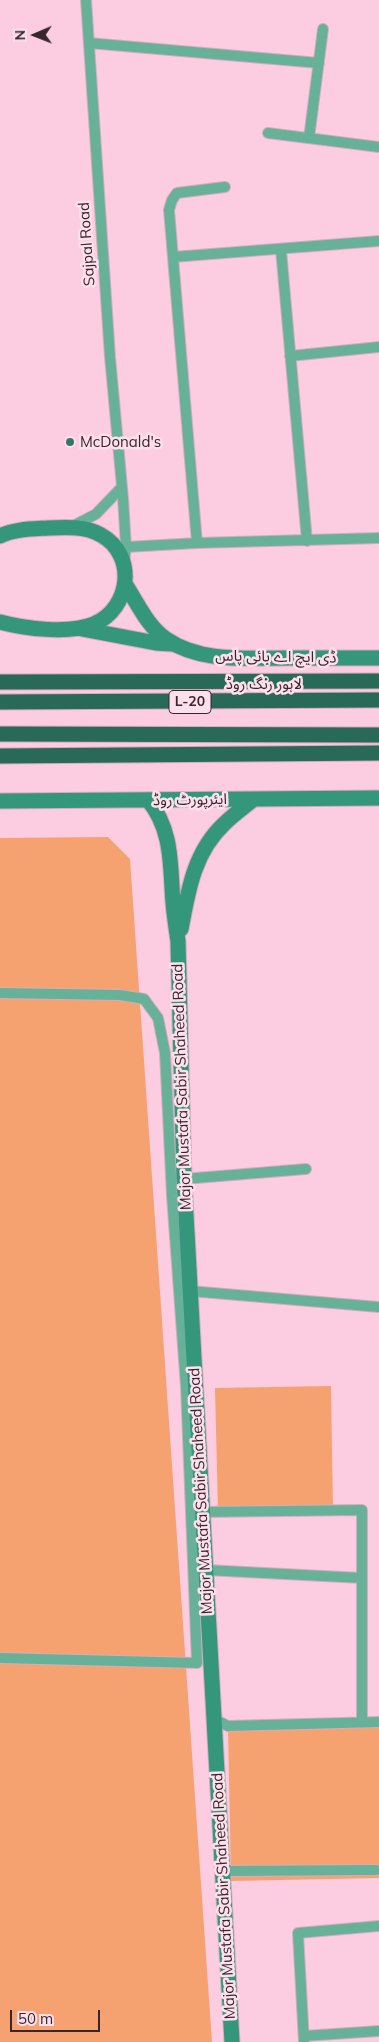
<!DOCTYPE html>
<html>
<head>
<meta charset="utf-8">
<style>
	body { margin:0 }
	#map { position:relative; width:379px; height:2042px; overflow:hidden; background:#fccde1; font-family:Mulish,sans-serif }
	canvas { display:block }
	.north { position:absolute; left:10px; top:10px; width:50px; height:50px; -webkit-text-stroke:4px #fde0ec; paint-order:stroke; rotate:269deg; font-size:14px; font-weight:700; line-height:20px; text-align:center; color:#38262e }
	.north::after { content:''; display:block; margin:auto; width:18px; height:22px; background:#38262e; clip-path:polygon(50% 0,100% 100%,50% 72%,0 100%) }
	.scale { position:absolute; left:10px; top:2010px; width:90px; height:22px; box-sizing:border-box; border:2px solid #38262e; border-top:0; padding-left:6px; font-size:15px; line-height:18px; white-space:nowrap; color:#38262e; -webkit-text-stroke:4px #fde0ec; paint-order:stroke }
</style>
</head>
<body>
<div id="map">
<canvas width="379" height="2042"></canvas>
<div class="north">N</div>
<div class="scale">50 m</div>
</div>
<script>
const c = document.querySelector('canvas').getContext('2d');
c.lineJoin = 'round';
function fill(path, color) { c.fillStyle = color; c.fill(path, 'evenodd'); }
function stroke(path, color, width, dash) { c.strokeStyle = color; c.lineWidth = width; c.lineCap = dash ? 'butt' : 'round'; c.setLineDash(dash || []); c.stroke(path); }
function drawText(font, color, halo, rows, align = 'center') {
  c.font = font + ' Mulish,"Noto Sans Arabic",sans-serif'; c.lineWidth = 5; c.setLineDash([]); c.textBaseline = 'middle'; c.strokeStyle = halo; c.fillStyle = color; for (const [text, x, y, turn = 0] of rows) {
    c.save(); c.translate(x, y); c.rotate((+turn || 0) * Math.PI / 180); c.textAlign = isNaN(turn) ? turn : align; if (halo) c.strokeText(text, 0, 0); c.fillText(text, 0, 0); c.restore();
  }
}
fill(new Path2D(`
	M108,837L130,859L212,2042H0V838Z
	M331,1386L333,1510L218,1512L215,1388Z
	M379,1723V1878L231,1881L228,1726Z`), '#f6a270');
const street = new Path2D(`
	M86,0L110,357L123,498L126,547L124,562
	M89,43L319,63
	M268,133L379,147
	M309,138L323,29
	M281,250L307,541
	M173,257L379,241
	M290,356L379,347
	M73,526L96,514L122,487
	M197,543L169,210L172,200L177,193L225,187
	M126,547L197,543L379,538
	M0,993L120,995L144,999L158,1018L165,1053L172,1196L186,1387L197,1663L0,1658
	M184,1179L306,1169
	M190,1291L379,1307
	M202,1512L362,1510V1722
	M206,1570L362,1578
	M214,1719L228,1726L379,1722
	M223,1871L376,1870
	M304,2036L379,2031
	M304,2042L298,1933L379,1926`);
const secondary = new Path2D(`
	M0,536C15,529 32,529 48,528C65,527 86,526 101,535C137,555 131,608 94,624C70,634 25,629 0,622
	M125,584C137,602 147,626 166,639C201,663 247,658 288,658C318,658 349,658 379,658
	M82,629L156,643L173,644
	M148,800C173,830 170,866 173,902C174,915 176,928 178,941L184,1179L232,2042
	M0,801L379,798
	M181,929C188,891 194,852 224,824C233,815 244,807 254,799`);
const highway = new Path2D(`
	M0,682L379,681
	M0,702L379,700
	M0,734L379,735
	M0,756L379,753`);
stroke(street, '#d5acbd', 12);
stroke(secondary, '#d5acbd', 17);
stroke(highway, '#d5acbd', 17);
stroke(street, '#67b199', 10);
stroke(secondary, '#34967b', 15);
stroke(highway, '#286a57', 15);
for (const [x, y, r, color] of [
	[70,442,5,"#387663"]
]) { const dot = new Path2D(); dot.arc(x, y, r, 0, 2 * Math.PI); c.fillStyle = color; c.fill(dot); stroke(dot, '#fde0ec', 2); }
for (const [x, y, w] of [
	[190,702,42]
]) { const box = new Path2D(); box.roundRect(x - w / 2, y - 11.5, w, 23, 4); c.fillStyle = '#fde0ec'; c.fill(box); stroke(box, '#38262e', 1); }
drawText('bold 14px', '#38262e', null, [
	["L-20",190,702]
]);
drawText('15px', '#38262e', '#fde0ec', [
	["Sajpal Road",87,244,-94],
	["ڈی ایچ اے بائی پاس",276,657,1],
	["لاہور رنگ روڈ",264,684],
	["ایئرپورٹ روڈ",190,800,-1],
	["Major Mustafa Sabir Shaheed Road",182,1087,-92],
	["Major Mustafa Sabir Shaheed Road",201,1491,-93],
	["Major Mustafa Sabir Shaheed Road",224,1896,-93]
]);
drawText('15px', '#38262e', '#fde0ec', [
	["McDonald's",80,442]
], 'left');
</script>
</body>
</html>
